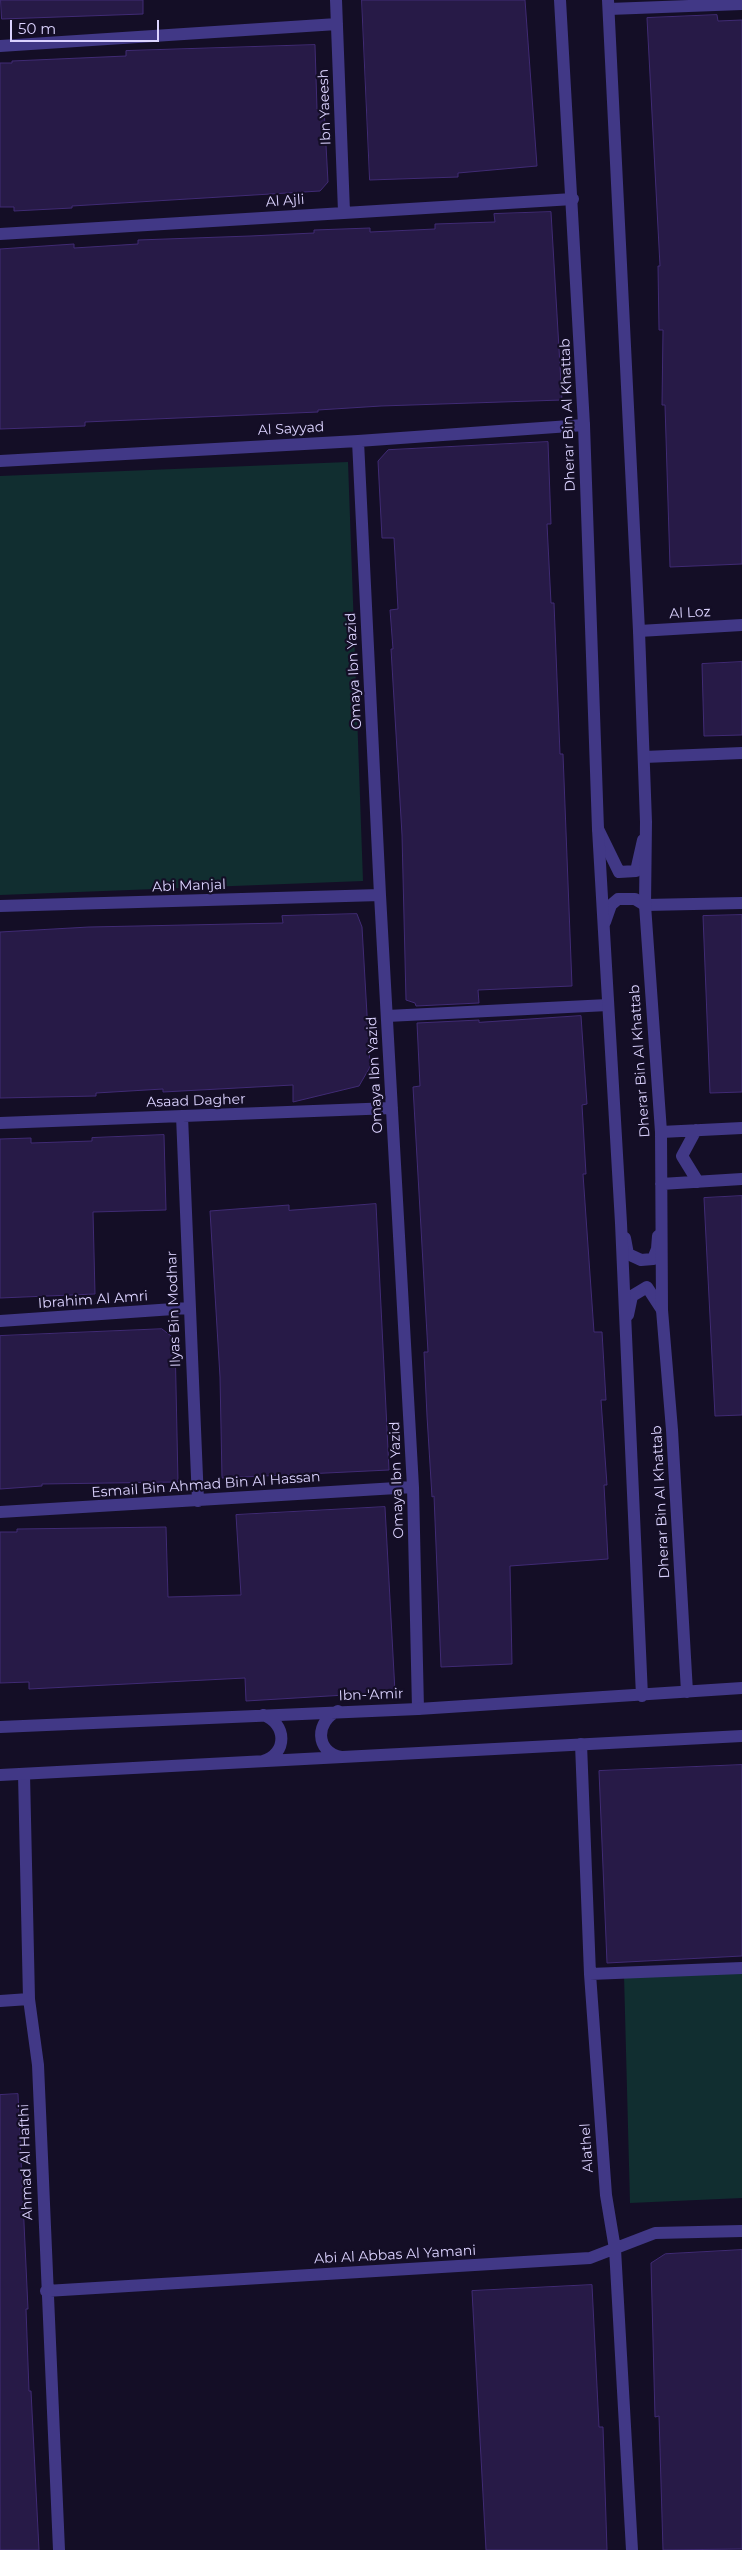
<!DOCTYPE html>
<html>
<head>
<meta charset="utf-8">
<style>
	body { margin:0 }
	#map { position:relative; width:742px; height:2550px; overflow:hidden; background:#140e26; font-family:Montserrat,sans-serif }
	canvas { display:block }
	.scale { position:absolute; left:10px; top:20px; width:149px; height:22px; box-sizing:border-box; border:2px solid #dcd3ff; border-top:0; padding-left:6px; font-size:15px; line-height:18px; white-space:nowrap; color:#dcd3ff; -webkit-text-stroke:4px #140e26; paint-order:stroke }
</style>
</head>
<body>
<div id="map">
<canvas width="742" height="2550"></canvas>
<div class="scale">50 m</div>
</div>
<script>
const c = document.querySelector('canvas').getContext('2d');
c.lineJoin = 'round';
function fill(path, color) { c.fillStyle = color; c.fill(path, 'evenodd'); }
function stroke(path, color, width, dash) { c.strokeStyle = color; c.lineWidth = width; c.lineCap = dash ? 'butt' : 'round'; c.setLineDash(dash || []); c.stroke(path); }
function drawText(font, color, halo, rows, align = 'center') {
  c.font = font + ' Montserrat,sans-serif'; c.lineWidth = 4.5; c.setLineDash([]); c.textBaseline = 'middle'; c.strokeStyle = halo; c.fillStyle = color; for (const [text, x, y, turn = 0] of rows) {
    c.save(); c.translate(x, y); c.rotate((+turn || 0) * Math.PI / 180); c.textAlign = isNaN(turn) ? turn : align; if (halo) c.strokeText(text, 0, 0); c.fillText(text, 0, 0); c.restore();
  }
}
fill(new Path2D(`
	M348,462L363,881L0,895V476Z
	M742,1972V2198L630,2203L624,1975Z`), '#112e30');
const building = new Path2D(`
	M1,0H143V14L2,19Z
	M362,0H525L537,166L458,173V177L370,180Z
	M717,15L718,21L742,20V564L670,567L665,405H662L663,330H659L658,266H660L647,18Z
	M315,45L317,109L324,108L328,182L320,191L72,206V208L14,211V207H0V63H12V61L126,56V51Z
	M551,212L562,400L381,406L318,410V412L85,422V426L0,429V249L74,244V248L138,244V240L250,236L314,233V230L370,228V232L435,229V224L495,222L494,214Z
	M548,442L551,524H547L551,603H554L560,754H563L572,986L478,990L479,1003L416,1006L415,1003L406,1000L402,835L391,649H393L390,610L398,609L394,538H382L378,461L388,450Z
	M742,662V735L704,736L702,664Z
	M357,914L362,927L370,1067L359,1086L293,1102V1085L163,1092V1089L96,1093V1096L0,1098V932L89,927L283,923L282,916Z
	M742,915V1092L710,1093L703,916Z
	M581,1016L587,1104L582,1105L586,1174H583L594,1332H602L606,1400H601L607,1485H604L608,1559L510,1566L512,1664L441,1667L434,1496L432,1497L427,1416L424,1352H428L413,1087L420,1086L417,1023L479,1020V1022Z
	M164,1135L166,1210L93,1212L95,1294L0,1298V1139L31,1138V1143L92,1141V1138Z
	M742,1196V1415L715,1416L704,1198Z
	M376,1204L389,1470L222,1478L220,1377L210,1211L289,1205V1210Z
	M162,1329L175,1339L178,1482L42,1484V1486L0,1489V1336Z
	M385,1507L395,1692L246,1701L245,1678L29,1689V1682L0,1683V1532H17V1529L166,1527L168,1597L241,1595L236,1515Z
	M742,1765V1956L607,1963L599,1771Z
	M18,2094L28,2309H26L29,2391H31L39,2550H0V2095Z
	M742,2250V2549L663,2550L659,2416L655,2417L651,2263L665,2254Z
	M592,2285L599,2427H603L607,2550H486L472,2291Z`);
fill(building, '#271a47');
stroke(building, '#402b74', 1);
stroke(new Path2D(`
	M336,0L344,212
	M609,9L742,4
	M0,46L337,24
	M0,234L573,199
	M358,441L380,895L413,1487L418,1709
	M0,461L358,441L584,425
	M639,631L742,625
	M644,757L742,753
	M598,829L619,872L636,871L643,840
	M0,906L380,895
	M605,922L611,905L618,899H635L645,905L742,903
	M387,1016L608,1005
	M182,1116L198,1501
	M0,1123L392,1108
	M625,1238L628,1254L641,1260L653,1259L657,1249L658,1236
	M628,1315L632,1296L647,1287L662,1310
	M0,1321L188,1308
	M0,1512L413,1487
	M581,1744L590,1974L606,2195L615,2249L632,2550
	M24,1774L29,1999L38,2065L59,2550
	M590,1974L742,1968
	M0,2001L29,1999
	M46,2291L590,2258L655,2233L742,2231`), '#413886', 12);
stroke(new Path2D(`
	M560,0L584,425L598,829L621,1223L642,1696
	M608,0L639,631L646,822L645,905L661,1132L662,1310L672,1430L687,1692
	M696,1130L682,1156L698,1182
	M661,1132L742,1128
	M661,1184L742,1179
	M338,1711C315,1721 315,1752 341,1757
	M263,1715C287,1723 288,1754 263,1761
	M0,1727L418,1709L742,1688
	M0,1775L742,1736`), '#413886', 12);
drawText('14px', '#dcd3ff', '#140e26', [
	["Ibn Yaeesh",325,107,-92],
	["Al Ajli",285,201,-4],
	["Dherar Bin Al Khattab",568,415,-92],
	["Al Sayyad",291,429,-3],
	["Al Loz",690,613,-3],
	["Omaya Ibn Yazid",354,671,-93],
	["Abi Manjal",189,886,-2],
	["Dherar Bin Al Khattab",640,1061,-94],
	["Omaya Ibn Yazid",375,1075,-93],
	["Asaad Dagher",196,1101,-2],
	["Ibrahim Al Amri",93,1300,-4],
	["Ilyas Bin Modhar",174,1309,-92],
	["Omaya Ibn Yazid",397,1480,-92],
	["Esmail Bin Ahmad Bin Al Hassan",206,1485,-4],
	["Dherar Bin Al Khattab",661,1502,-93],
	["Ibn-'Amir",371,1695,-2],
	["Alathel",587,2148,-94],
	["Ahmad Al Hafthi",26,2162,-92],
	["Abi Al Abbas Al Yamani",395,2255,-3]
]);
</script>
</body>
</html>
